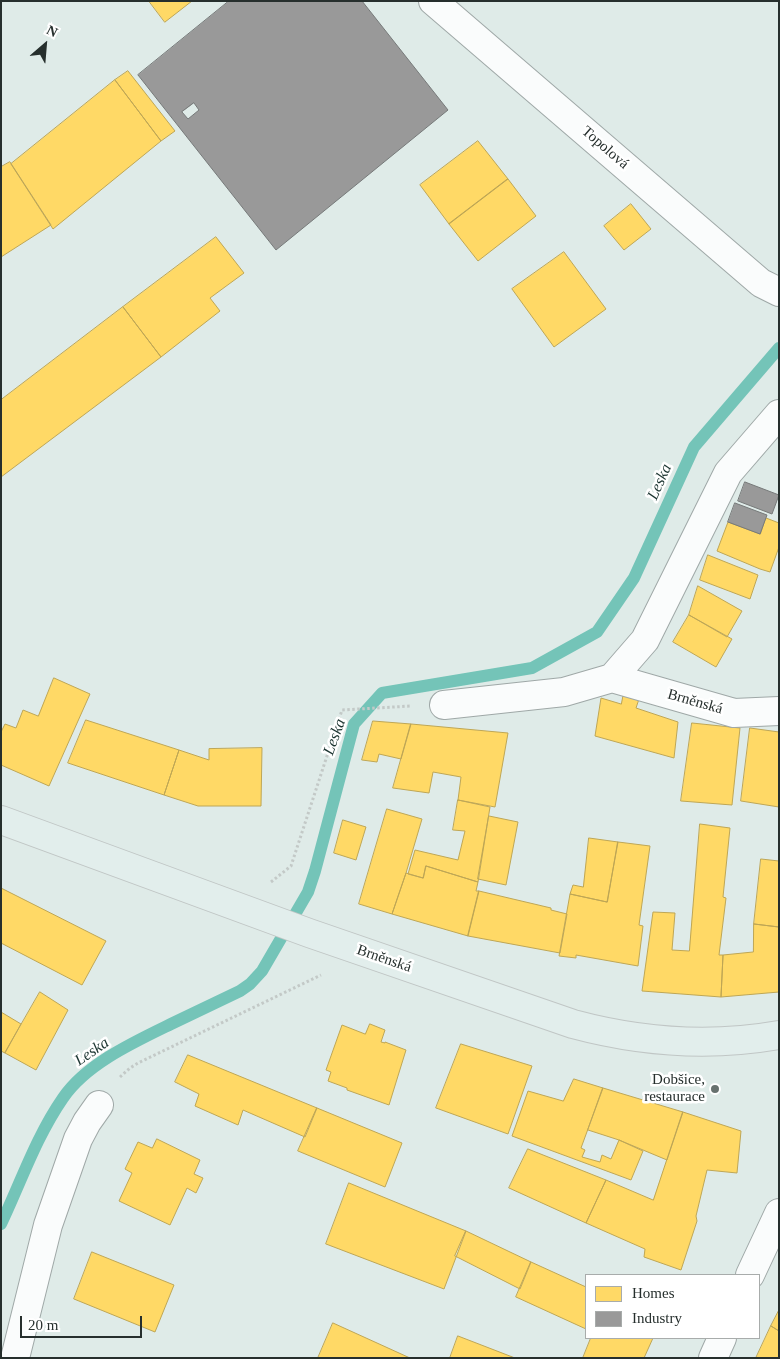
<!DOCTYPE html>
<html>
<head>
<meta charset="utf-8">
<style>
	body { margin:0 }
	#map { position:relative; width:780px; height:1359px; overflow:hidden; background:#dfebe8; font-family:"Times New Roman",serif }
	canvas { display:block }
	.frame { position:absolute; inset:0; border:2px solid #262f2d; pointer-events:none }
	.legend { position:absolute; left:585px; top:1274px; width:175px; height:65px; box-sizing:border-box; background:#fff; border:1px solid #a8acab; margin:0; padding:6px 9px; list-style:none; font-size:15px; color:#262f2d }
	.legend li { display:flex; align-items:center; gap:10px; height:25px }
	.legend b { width:25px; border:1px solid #a8acab }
	.north { position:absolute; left:20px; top:20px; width:50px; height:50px; -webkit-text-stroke:4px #fff; paint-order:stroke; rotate:27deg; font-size:14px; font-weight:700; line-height:20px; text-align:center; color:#262f2d }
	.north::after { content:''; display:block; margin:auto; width:18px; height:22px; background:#262f2d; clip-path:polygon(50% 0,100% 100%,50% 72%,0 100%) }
	.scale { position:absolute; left:20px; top:1316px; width:122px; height:22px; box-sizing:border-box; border:2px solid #262f2d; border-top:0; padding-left:6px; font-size:15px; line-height:18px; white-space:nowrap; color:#262f2d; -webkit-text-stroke:4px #fff; paint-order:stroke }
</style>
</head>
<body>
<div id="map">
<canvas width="780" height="1359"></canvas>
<div class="frame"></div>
<ul class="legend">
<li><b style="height:14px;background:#ffd966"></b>Homes</li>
<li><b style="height:14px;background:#999"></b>Industry</li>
</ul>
<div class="north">N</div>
<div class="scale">20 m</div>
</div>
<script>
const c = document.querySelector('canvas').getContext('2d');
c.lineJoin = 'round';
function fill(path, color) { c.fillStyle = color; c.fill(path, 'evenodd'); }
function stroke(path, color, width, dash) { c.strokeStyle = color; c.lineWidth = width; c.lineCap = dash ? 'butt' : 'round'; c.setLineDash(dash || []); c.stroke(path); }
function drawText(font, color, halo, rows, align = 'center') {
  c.font = font + ' "Times New Roman",serif'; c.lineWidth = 5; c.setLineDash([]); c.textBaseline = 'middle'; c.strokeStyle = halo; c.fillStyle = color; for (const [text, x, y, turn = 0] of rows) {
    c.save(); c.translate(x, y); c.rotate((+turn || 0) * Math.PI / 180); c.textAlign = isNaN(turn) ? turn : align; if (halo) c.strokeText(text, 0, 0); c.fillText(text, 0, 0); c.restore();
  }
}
const homes = new Path2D(`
	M149,1H192L165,22Z
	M128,71L175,131L161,141L115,80Z
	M115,80L161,141L53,229L11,164Z
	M478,141L508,179L449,224L420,185Z
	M10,162L51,225L1,257V167Z
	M508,179L536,216L478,261L449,224Z
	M631,204L651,229L624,250L604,226Z
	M216,237L244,273L210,298L220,311L161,357L123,307Z
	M564,252L606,309L554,347L512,289Z
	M123,307L161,357L1,477V400Z
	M766,518L779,523V547L770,572L760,569L717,551L728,522L760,534Z
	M708,555L758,575L750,599L700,580Z
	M698,586L742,611L727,637L689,615Z
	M689,615L732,639L716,667L673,642Z
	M54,678L90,694L49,786L1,765V732L5,724L16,728L23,710L38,716Z
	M624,692L640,696L636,708L678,722L674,758L595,736L601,698L621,704Z
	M86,720L179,750L164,795L68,763Z
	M373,721L411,724L401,759L379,754L377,762L362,760Z
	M692,723L740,728L732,805L681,801Z
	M411,724L508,733L495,807L458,800L461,777L433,772L429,793L393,788Z
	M750,728L779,732V807L741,801Z
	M262,748L261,806H198L164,795L179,750L209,760V749Z
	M458,800L490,807L478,882L426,866L423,878L408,874L415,850L458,860L465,831L453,830Z
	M387,809L422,819L406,873L392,914L359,904Z
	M489,816L518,822L506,885L478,879Z
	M343,820L366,827L356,860L334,853Z
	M700,824L730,828L723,897L726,898L719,955H723L721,997L642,991L653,912L675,913L672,950L689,951Z
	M589,838L618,842L607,902L570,894L573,885L583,887Z
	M618,842L650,846L639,925L643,926L638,966L576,955V958L559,956L570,894L607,902Z
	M761,859L779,861V927L754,924Z
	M426,866L478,882L476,891H479L468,936L392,914L406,873L423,878Z
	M1,888L106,941L82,985L1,943Z
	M479,891L551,908V910L567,914L560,953L468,936Z
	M754,924L779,927V992L721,997L723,955L753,952Z
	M40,992L68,1010L36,1070L5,1053Z
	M1,1012L21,1024L5,1053L1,1051Z
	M370,1024L385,1030L381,1042L385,1043V1042L406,1050L389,1105L347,1090V1088L328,1081L331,1072L326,1070L342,1025L365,1034Z
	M461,1044L532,1066L508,1134L436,1108Z
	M188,1055L317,1108L305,1137L243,1110L238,1125L195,1106L199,1094L175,1082Z
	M574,1079L603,1088L581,1148L585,1150L582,1157L600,1162L602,1155L611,1159L619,1140L643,1151L631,1180L512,1136L528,1091L563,1101Z
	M603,1088L683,1112L667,1160L619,1140L588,1130Z
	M317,1108L402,1143L385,1187L298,1151Z
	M683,1112L741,1131L737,1173L707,1170L696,1216L697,1221L681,1270L644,1257L645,1249L586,1223L606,1180L653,1200Z
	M157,1139L200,1160L194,1174L203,1178L196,1193L187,1188L170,1225L119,1201L132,1173L125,1169L138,1142L152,1148Z
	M528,1149L606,1180L586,1223L509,1188Z
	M349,1183L466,1231L444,1289L326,1244Z
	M466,1231L531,1262L520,1289L455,1256Z
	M92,1252L174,1285L155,1332L74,1299Z
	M531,1262L586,1287V1329L516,1297Z
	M779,1310V1331L771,1326Z
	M333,1323L410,1358H318Z
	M771,1326L779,1331V1358H756Z
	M458,1336L515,1358H450Z
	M591,1338H653L644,1358H583Z`);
fill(homes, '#ffd966');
stroke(homes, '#bea655', 1);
const industry = new Path2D(`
	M229,1H362L448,110L276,250L138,75ZM194,103L199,110L188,119L182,112Z
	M745,482L779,495L772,514L738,501Z
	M735,503L767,515L760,534L728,522Z`);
fill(industry, '#999');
stroke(industry, '#767979', 1);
stroke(new Path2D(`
	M1,1224C21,1182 36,1137 63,1098C86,1064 134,1042 171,1024C194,1013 217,1002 240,991L250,984L262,971L308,892L315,871L354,724L382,693L532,668L597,632L634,578L694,447L779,348`), '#74c4b8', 12);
const minor = new Path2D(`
	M433,1L761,283L779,292
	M612,678L645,640L728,473L779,414
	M612,678L734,713L779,711
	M444,705L564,692L612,678
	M750,1275L779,1213
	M15,1358L48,1225L78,1139L87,1122L99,1105
	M713,1358L722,1338`);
const primary = new Path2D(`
	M1,820L309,933L573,1024C640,1042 711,1047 779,1035`);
stroke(minor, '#9fa8a7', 30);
stroke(primary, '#c0c6c5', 30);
stroke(new Path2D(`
	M271,882L291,866L342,710L411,706
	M120,1077L130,1068L138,1063L321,975`), '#c3c9c7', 3, [2.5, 2.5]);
stroke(minor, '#fafcfc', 28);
stroke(primary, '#e2eeec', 28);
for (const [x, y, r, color] of [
	[715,1089,5,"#67716e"]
]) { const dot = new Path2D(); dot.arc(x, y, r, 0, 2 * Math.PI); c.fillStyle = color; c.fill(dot); stroke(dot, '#fff', 2); }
drawText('15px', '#262f2d', '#fff', [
	["Topolová",605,148,41],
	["Brněnská",695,702,16],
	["Brněnská",384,959,19]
]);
drawText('15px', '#262f2d', '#fff', [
	["Dobšice,",705,1080],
	["restaurace",705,1097]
], 'right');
drawText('italic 16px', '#1b3430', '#fff', [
	["Leska",660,482,-66],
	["Leska",335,737,-70],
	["Leska",92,1052,-34]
]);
</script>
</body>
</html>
